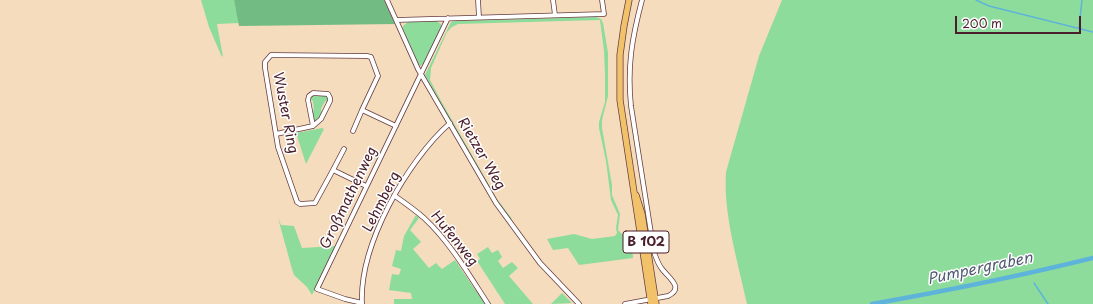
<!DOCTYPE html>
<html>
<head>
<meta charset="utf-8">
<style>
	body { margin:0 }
	#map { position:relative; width:1093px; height:304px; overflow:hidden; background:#f4dcbd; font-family:"Playpen Sans",sans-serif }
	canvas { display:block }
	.scale { position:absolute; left:955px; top:16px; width:126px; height:18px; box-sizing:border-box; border:2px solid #4a1f2b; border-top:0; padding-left:5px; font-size:12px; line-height:14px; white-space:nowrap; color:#4a1f2b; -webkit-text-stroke:3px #fff; paint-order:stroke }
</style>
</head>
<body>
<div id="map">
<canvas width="1093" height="304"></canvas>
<div class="scale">200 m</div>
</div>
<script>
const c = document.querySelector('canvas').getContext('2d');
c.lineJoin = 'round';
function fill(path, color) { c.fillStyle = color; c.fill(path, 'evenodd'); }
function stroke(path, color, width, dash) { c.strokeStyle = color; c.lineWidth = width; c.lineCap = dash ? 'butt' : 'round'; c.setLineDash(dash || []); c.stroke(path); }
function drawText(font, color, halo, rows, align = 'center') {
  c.font = font + ' "Playpen Sans",sans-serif'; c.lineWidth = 3; c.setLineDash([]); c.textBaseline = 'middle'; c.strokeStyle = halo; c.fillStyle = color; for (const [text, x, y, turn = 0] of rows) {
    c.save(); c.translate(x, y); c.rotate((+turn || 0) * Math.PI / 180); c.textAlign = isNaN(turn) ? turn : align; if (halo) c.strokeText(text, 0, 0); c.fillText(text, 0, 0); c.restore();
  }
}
fill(new Path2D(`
	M201,0H234L239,23L217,24L223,57L221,55L209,27Z
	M782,0H1093V304H747C738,262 723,214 726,172L759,56Z
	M596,17L601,19L603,23L608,53V96L602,120V128L612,185V195L620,214L618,230L622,234L629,235L631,236L633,258L579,265L568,248L553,250L547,239L574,234L592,239L615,236L617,233L616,228L618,215L611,200L606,161L599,128V122L605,102V74L604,51L600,20L458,24L452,27L447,32L431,68L430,80L440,99L497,199L512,219L510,220L477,168L425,75L451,22L456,21Z
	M436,21L441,24V28L423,64L420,66L418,64L403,29V26L408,22Z
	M324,94L327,96V102L325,101L321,109L322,113L319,120L315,121L313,119L312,111L314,110L313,101L310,99L312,95Z
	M322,128L324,129L306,164L296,133Z
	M416,215L419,218L410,230L421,242L413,249L429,268L436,263L442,269L455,260L485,304H394V299H412L411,293L389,290L392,274L399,275L401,269L392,266L396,250L401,251L404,236Z
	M278,218L281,225L294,226L302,248L336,246L312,295L307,287L294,275L292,269Z
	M488,247L492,253L498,250L502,257L498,261L503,268L512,262L518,268L509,276L533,304H505L477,261L480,259L477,254Z
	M562,293L572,303L551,304Z`), '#8ddc9b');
fill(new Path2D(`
	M234,0H384L395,24L239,26Z`), '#72bc83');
stroke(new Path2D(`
	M976,0L989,6L1093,32
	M1079,28L1082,0
	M1034,283L1048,304`), '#5eb3db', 1.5);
stroke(new Path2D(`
	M872,304C946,291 1020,276 1093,258`), '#5eb3db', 4.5);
const minor = new Path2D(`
	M387,0L418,69L496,203L540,263L579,304
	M478,0L479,17
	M553,0L555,15
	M396,20L604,14L602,0
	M362,110L378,76L371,57L367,56L271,55L265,62V68L278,147L297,202L300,204L315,203L333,170L366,186
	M353,131L362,110L396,126
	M276,134L313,126L308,100L309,96L313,93L328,94L330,98V101L321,119L313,126
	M333,170L344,149
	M395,196C405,203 415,210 424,218C450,242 469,275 488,304
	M362,303L345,299L317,289L448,18
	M362,304C359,245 407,161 450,123
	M625,304L668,296C685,288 668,277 662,269C658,264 656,258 654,252L631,106C627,66 632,38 642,0`);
const major = new Path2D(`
	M629,0L624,26L620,55V100L651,304
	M636,195L642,214L656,304`);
stroke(minor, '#643b41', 5.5);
stroke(major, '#643b41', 7);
stroke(minor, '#fff', 4);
stroke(major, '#f2c26a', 5.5);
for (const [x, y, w] of [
	[646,242,46]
]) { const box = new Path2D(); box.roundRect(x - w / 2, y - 11, w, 22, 3); c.fillStyle = '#fff'; c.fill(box); stroke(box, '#4a1f2b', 1); }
drawText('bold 13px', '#4a1f2b', null, [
	["B 102",646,242]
]);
drawText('14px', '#4a1f2b', '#fff', [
	["Wuster Ring",285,113,79],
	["Rietzer Weg",481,154,60],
	["Großmathenweg",349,198,-64],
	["Lehmberg",382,202,-63],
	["Hufenweg",454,239,51]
]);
drawText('italic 15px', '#525a71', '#fff', [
	["Pumpergraben",980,269,-12]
]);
</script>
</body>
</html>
